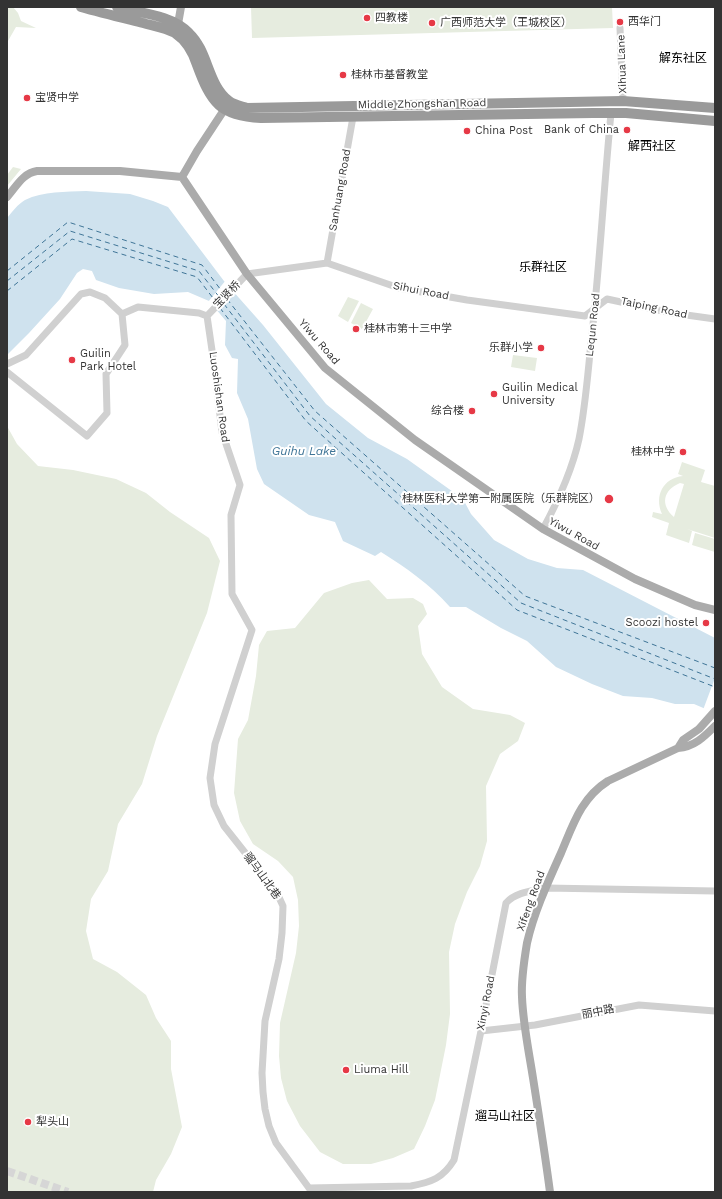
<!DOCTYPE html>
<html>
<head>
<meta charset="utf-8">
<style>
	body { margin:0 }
	#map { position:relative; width:722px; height:1199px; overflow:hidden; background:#fff; font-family:"Work Sans",sans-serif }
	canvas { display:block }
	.frame { position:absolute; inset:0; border:8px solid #333; pointer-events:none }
</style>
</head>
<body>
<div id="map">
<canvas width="722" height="1199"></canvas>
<div class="frame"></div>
</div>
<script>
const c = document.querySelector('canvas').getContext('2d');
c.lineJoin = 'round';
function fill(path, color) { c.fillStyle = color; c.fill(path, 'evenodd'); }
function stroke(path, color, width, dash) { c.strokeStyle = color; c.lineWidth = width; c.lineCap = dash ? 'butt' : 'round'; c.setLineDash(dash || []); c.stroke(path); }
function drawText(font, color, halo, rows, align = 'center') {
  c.font = font + ' "Work Sans","Noto Sans SC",sans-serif'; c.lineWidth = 4; c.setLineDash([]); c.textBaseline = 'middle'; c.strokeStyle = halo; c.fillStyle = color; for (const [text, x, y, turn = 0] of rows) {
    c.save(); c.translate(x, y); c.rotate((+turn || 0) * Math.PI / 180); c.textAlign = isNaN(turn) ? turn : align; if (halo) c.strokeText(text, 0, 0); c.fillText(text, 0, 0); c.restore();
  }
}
fill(new Path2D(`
	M7,7H13L18,13L21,21L36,28L16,27L8,41H7Z
	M251,7H612L613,28L252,38Z
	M13,167L21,169L7,186V175Z
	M348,297L359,301L348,322L338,316Z
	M361,303L373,309L362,329L351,323Z
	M513,355L537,358L535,371L511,367Z
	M7,426L17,444L38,466L73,470L116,479L146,493L170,512L209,538L220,561L207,613L157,736L142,784L118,824L108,871L91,899L86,931L93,959L117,972L146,995L156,1018L171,1041V1069L182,1127L171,1154L156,1180L153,1192H7Z
	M682,462L705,470L701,482L715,486V538L687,529L692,531L689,543L666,535L669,523L652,517L653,512L662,514C654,496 663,478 683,476L678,474ZM680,483L684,484L674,517C660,505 663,490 680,483Z
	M695,533L715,539V552L692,545Z
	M369,580L387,599L413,598L423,604L427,614L418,626L422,654L442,687L473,709L510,715L525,723L518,741L500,754L486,786L487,841L480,866L467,892L455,924L449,952L450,1014L446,1045L435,1100L425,1126L414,1149L393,1158L371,1164H343L320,1152L300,1126L287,1101L281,1078L279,1056L280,1023L296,953L299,926L298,900L293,877L278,861L253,844L240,821L234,793L238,739L248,720L256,676L259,645L267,631L295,628L324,593L352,583Z`), '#e6ecdf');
fill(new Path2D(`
	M86,191L130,194L153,201L168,207L224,281L263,325L326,404L368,438L407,459L463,499L471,514L494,540L528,559L557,568L583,570L715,638V713L694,704H675L652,698L623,696L592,684L556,667L527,641L501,628L466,607H450C430,584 406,568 381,552L375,556L343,541L335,522L309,515L264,484L257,469L248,419L237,393L238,359L232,358L225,345L226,321L209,301L188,292L154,294L119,288L96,280L92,271L83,269L77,273L60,299L29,333L7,355V218C12,212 18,204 25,200C43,191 66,192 86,191Z`), '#cfe2ee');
fill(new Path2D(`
	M226,280L235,290L214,310L208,302Z
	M715,678V715L703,710Z`), '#fff');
stroke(new Path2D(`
	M7,271L68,222L202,265L224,294
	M7,281L70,231L199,271L220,298
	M7,291L72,239L197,277L216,302
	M227,299L315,411L525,596L715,668
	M224,304L310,416L521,603L715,679
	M220,308L306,421L517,610L715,687`), '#3f7597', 1, [5, 4]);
stroke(new Path2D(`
	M7,1171L68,1192`), '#d6d6d6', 8, [8, 4]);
stroke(new Path2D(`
	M620,28L623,101
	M327,263L353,117
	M207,316L213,357L222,432L240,485L231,515L232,594L252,630L215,744L210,778L214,805L224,826L277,893L283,906L282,933L279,959L265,1021L262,1073L263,1092L265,1109L269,1126L276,1143L309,1188
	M207,316L247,274L327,263L399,288L467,300L585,316L607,299L672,313L715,319
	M7,364L26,355L81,294L90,292L105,298L122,314
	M7,372L87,436L107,413L106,374L125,345L122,314L138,307L199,313L207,316
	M543,529C558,501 572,471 579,439C586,404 588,369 592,334C600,260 604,186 611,113
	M481,1031L535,1025L639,1005L715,1011
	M309,1188L411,1186C432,1182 443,1178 454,1160L481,1031L506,903C516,892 532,891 546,888L715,891`), '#d0d0d0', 7);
stroke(new Path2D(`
	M175,29L178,24L181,7
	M182,177L197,151L228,104
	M7,197C16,187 23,173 37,171H120L182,177L247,274L325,368L415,440L543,529L635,579L695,605L715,610
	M678,748L683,740L699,729L715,711
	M550,1192C545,1154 539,1116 533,1078C529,1052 523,1024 522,997C521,980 524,961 527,943C534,912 548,882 561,853C573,825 581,798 608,781L678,748C694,747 704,737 715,726`), '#ababab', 8);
stroke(new Path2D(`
	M81,7C102,13 123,18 143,23C154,26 166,28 175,33C187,41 193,52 197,65C211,103 220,116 261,118L593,113H626L715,121
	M117,7C140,13 172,15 189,33C209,52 207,84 229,101C234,105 241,106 247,108L623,101L715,108`), '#9a9a9a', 10);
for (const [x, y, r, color] of [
	[367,18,4,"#e63946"],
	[620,22,4,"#e63946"],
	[432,23,4,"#e63946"],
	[343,75,4,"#e63946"],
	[27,98,4,"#e63946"],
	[627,130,4,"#e63946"],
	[467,131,4,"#e63946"],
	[356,329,4,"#e63946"],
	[541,348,4,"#e63946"],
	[72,360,4,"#e63946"],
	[494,394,4,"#e63946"],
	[472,411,4,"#e63946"],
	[683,452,4,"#e63946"],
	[609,499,5,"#e63946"],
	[706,623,4,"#e63946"],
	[346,1070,4,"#e63946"],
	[28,1122,4,"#e63946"]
]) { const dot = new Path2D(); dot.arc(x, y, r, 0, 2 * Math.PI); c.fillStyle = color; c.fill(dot); stroke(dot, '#fff', 1.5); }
drawText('11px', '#333', '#fff', [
	["四教楼",375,18],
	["西华门",628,22],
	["广西师范大学（王城校区）",440,23],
	["桂林市基督教堂",351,75],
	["宝贤中学",35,98],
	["Bank of China",619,130,"right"],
	["China Post",475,131],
	["桂林市第十三中学",364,329],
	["乐群小学",533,348,"right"],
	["Guilin",80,354],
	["Park Hotel",80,367],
	["Guilin Medical",502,388],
	["University",502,401],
	["综合楼",464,411,"right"],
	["桂林中学",675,452,"right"],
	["桂林医科大学第一附属医院（乐群院区）",600,499,"right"],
	["Scoozi hostel",698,623,"right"],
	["Liuma Hill",354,1070],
	["犁头山",36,1122]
], 'left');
drawText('11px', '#333', '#fff', [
	["Xihua Lane",622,64,-92],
	["Middle Zhongshan Road",422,104,-1],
	["Sanhuang Road",340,190,-80],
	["Sihui Road",421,291,11],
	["宝贤桥",227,295,-46],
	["Taiping Road",654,308,12],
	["Lequn Road",593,325,-84],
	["Yiwu Road",319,342,49],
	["Luoshishan Road",219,397,82],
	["Yiwu Road",574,534,29],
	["骝马山北巷",262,876,54],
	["Xifeng Road",531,901,-70],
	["Xinyi Road",486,1003,-79],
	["丽中路",598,1012,-11]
]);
drawText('12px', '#000', '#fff', [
	["解东社区",683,58],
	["解西社区",652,146],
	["乐群社区",543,267],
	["遛马山社区",505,1116]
]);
drawText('italic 12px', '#3f7597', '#fff', [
	["Guihu Lake",304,451]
]);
</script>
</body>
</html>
